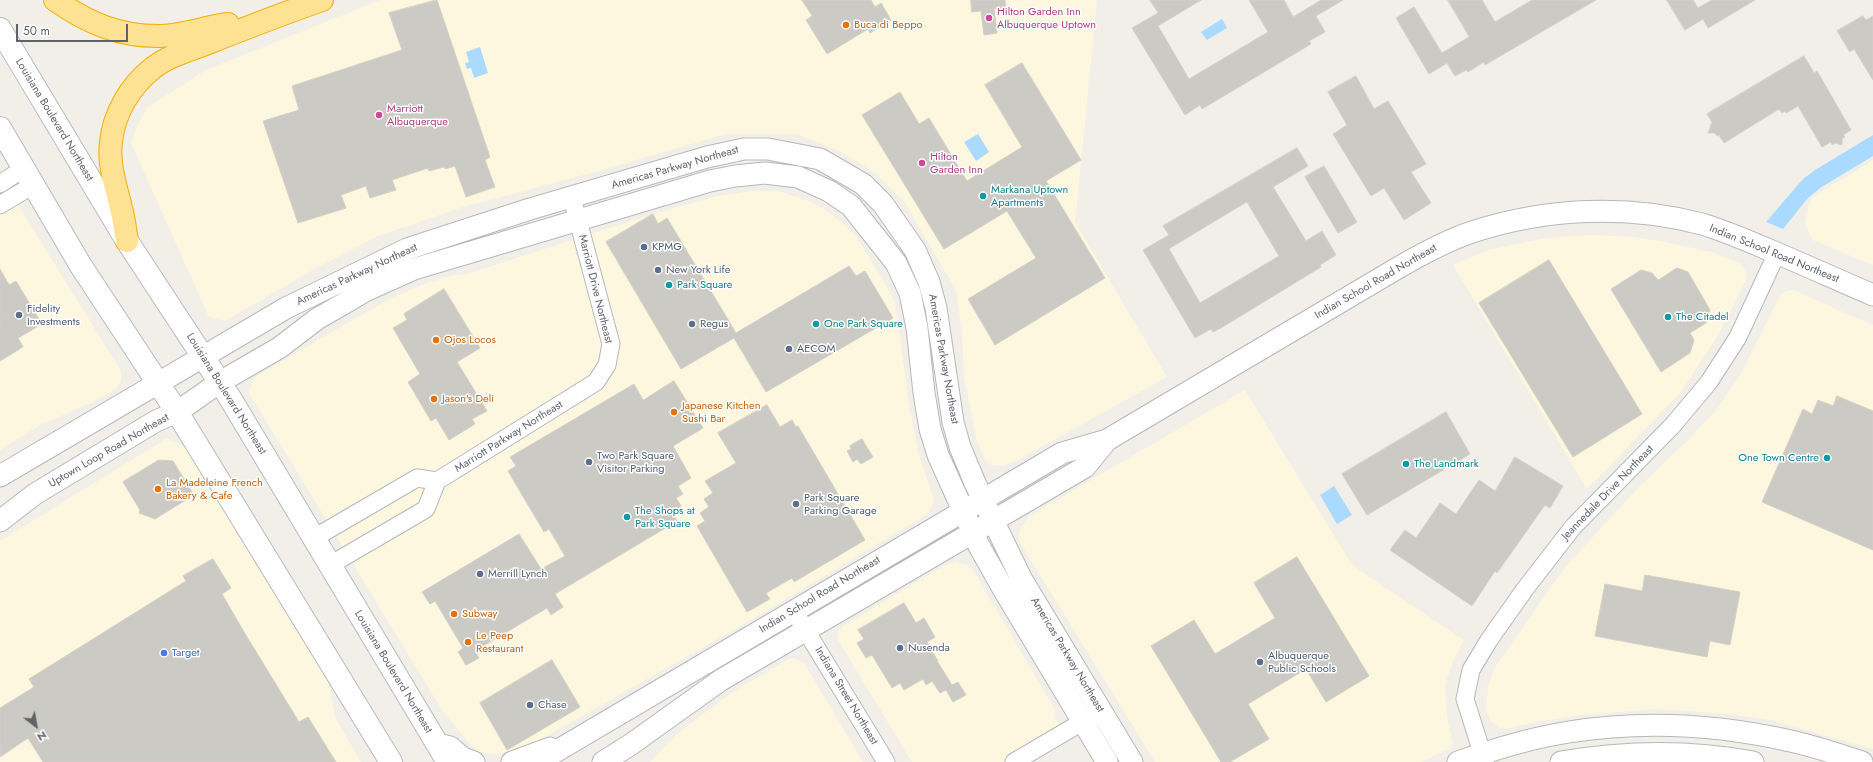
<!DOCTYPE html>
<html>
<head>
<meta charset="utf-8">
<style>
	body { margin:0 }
	#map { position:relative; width:1873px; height:762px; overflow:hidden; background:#f1efe8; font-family:Jost,sans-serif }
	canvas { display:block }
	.north { position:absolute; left:16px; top:706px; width:40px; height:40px; -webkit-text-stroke:3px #fff; paint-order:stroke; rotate:149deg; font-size:11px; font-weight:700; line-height:16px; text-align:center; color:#5f6368 }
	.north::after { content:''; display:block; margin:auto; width:14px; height:18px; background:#5f6368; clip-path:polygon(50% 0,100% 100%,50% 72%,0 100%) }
	.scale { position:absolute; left:16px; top:24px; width:112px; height:18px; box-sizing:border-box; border:2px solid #5f6368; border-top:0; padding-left:5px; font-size:12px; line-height:14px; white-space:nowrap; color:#5f6368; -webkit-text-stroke:3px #fff; paint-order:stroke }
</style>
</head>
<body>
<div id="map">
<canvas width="1873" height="762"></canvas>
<div class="north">N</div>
<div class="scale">50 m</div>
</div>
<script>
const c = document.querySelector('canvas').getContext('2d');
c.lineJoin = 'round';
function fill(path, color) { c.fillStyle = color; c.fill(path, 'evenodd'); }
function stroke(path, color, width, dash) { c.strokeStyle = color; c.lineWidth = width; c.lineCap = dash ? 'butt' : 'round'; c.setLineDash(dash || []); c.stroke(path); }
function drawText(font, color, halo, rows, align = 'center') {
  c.font = font + ' Jost,sans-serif'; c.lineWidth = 3; c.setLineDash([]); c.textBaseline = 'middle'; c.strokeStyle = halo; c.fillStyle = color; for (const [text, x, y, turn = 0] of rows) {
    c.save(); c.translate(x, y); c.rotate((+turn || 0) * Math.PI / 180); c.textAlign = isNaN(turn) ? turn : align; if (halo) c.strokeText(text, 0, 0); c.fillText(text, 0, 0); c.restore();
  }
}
fill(new Path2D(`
	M380,0H1097L1075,222L1167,377L1016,461L1002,466L991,465L984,458L976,438L964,375L962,332L956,290L905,203L877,175L858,162L837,150L797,134H726L595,172L463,207L378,236L313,270L225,321L209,317L131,143L136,128L148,107L206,70Z
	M1873,160V265L1813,240L1810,236L1805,224L1808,206L1813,197Z
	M0,176L121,371V381L116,388L99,399L40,425L0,450Z
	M752,191H778L809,201L826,210L855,234L895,301L909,405L919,456L934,500L932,506L928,513L921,518L751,620L526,748L509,752L494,754L479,752L470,744L442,710L249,393L253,380L258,375L389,299L422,285L449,276L467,274L653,214L718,196Z
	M1591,235L1634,237L1665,242L1715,253L1740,263L1745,270L1746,280L1719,334L1680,393L1587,489L1453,265L1489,250L1544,238Z
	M1793,290L1873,325V749L1771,720L1729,714L1658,709L1582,715L1540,721L1506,729L1499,728L1490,720L1486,708L1488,686L1495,667L1566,566L1639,487L1690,438L1716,410L1741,374L1781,294L1786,291Z
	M1245,390L1352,565L1464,640L1453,661L1445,685L1447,716L1453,744L1450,749L1421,762H1155L1019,541V531L1029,516Z
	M167,438L185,447L328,680L335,717L361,762H0V541Z
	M956,562L965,564L973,570L1055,710L1054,717L1062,730L1008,762H912L838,640L839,630L843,626L947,564Z
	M793,658L804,663L863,762H650L677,734L730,694L787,660Z`), '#fef7e0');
fill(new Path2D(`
	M1222,19L1227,28L1207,40L1201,32Z
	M480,47L488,73L474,78L471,68L467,69L465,63L469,62L466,52Z
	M978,134L989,152L976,161L964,142Z
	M1873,135V156L1820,188L1807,199L1783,229L1766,222L1803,179L1815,170Z
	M1334,486L1352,515L1337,524L1320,495Z`), '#aadaff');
const building = new Path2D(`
	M437,0L490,157L485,160L495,187L466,197L455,166L445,169L444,167L429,171L428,168L392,180L396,190L370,198L366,186L341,195L346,208L298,223L263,121L299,110L292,86L402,50L389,13Z
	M802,0H871L875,7L881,3L891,20L870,33L868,29L827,54L806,20L812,16Z
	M971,0H1005L1006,8L994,9L997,33L984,35L981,11L972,12Z
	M1150,0H1201L1158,26L1189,79L1268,32L1249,0H1284L1293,17L1321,0H1343L1316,16L1325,32L1309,41L1311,44L1202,109L1200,105L1185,115L1132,28L1158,13Z
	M1448,0H1482L1495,22L1532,0H1596L1485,65L1484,62L1468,72L1466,70L1455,76L1447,63L1429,74L1396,18L1414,7L1442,53L1469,37Z
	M1667,0H1693L1698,8L1712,0H1755L1708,28L1703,19L1685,30Z
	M1863,16L1866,20L1873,16V80L1854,49L1850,52L1837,31Z
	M1804,56L1814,73L1817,71L1851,130L1843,135L1845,137L1842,139V145L1835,143L1832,145L1831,142L1822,147L1798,106L1786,113L1785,111L1782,113L1779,109L1724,143L1719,135L1717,136L1715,133H1708L1712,122L1707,114Z
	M1022,63L1081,160L1046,181L1105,278L995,345L968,299L1036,258L1007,211L944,249L862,115L900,92L919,124L929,118L967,181L1022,147L985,85Z
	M1356,76L1374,109L1388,101L1426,164L1411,172L1431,203L1404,220L1384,188L1371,196L1333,134L1347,125L1328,92Z
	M1297,148L1308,166L1273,187L1306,241L1322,231L1336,255L1320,265L1321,267L1221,328L1213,332L1211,329L1195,338L1143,250L1169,235L1163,226ZM1247,202L1279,256L1200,303L1169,249Z
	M1324,166L1357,222L1338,233L1305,177Z
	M653,214L658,224L667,218L736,333L849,266L856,276L865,271L893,318L766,392L734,338L681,369L606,242Z
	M1549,260L1642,414L1573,457L1479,303Z
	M1677,268L1688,272L1710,310L1706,323L1690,333L1694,340L1690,353L1661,372L1611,289L1641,270L1652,273L1658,280Z
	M0,269L9,285L16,281L42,324L18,338L23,347L0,361Z
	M444,289L480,348L457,362L487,411L472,419L475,424L449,440L436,418L431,421L408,382L420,374L393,328L407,320L404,314Z
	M674,381L703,428L673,446L691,478L678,486L683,494L676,498L681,506L672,512L677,521L555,594L563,607L551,615L547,608L475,651L479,658L466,665L458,652L463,648L435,601L430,604L422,592L519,534L541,569L565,556L549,529L544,532L508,471L516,466L510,457L634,384L643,400Z
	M1837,396L1873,411V550L1762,502L1803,409L1812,414L1818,400L1833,406Z
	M767,405L780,427L792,420L796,427L798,426L865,540L794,582L792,578L766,593L770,599L747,612L697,526L705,521L700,513L709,507L704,499L713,493L705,481L736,463L718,433Z
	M1446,412L1470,454L1367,515L1342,474Z
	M862,439L873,457L861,464L857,459L853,462L847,451L851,449L850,446Z
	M1515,457L1563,486L1550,508L1545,505L1497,573L1495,571L1472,606L1390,550L1405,530L1416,538L1440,503L1456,514L1479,480L1495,491Z
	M159,460L173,461L194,495L155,519L139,513L140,510L123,482Z
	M1297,557L1369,676L1326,702L1306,669L1248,704L1269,739L1230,762H1221L1151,646L1194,620L1215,654L1275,618L1254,583Z
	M213,559L231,588L222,594L244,632L299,722L308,717L336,762H43L28,738L0,757V708L34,687L29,679L186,581L183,576Z
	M1645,575L1740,592L1730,645L1710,641L1707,657L1595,636L1605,584L1642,591Z
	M904,603L916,623L924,618L935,637L927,642L938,661H937L952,685L958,682L966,695L953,702L946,690L940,693L932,681L926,685L923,679L904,690L900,683L892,688L872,655L866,658L857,643L864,639L858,630Z
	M552,660L580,707L507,750L480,703Z`);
fill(building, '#cccac5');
stroke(building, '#d6d1c6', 1);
const minor = new Path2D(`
	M0,184L23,169
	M0,205L33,185
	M314,538L417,478L437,481
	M330,565L426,509L437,481L596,382L607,365L611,344L572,198
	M794,611L886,762
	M1014,762L1094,715
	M1485,762L1465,699L1471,670L1489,640L1525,589L1573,527L1673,425L1709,382L1738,337L1777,253`);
const tertiary = new Path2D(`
	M0,476L286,308L407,249L530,209L707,157L744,149H768L820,159L863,184L883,204L915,250L929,282L936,308L953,422L960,447L975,483L1022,580L1132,762
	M0,521L35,494L156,421L177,412L220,382L279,348L317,319L350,300L365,291L414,269L710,181L735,176L765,173L798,177L829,191L851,206L896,263L910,293L917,328L924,393L930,429L938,455L979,546L1005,592L1107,762
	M437,744L450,747L463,758L474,762
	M512,762L550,748
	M538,762L1062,453L1107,440L1396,269C1420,255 1445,241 1472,232C1546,208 1627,204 1702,224C1725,231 1746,240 1767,249C1803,264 1838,280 1873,295
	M603,762L630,745L721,680L1085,467L1107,440
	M1458,762C1494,749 1531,738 1569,732C1644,720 1722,725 1795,742C1817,747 1840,755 1862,762
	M1561,762C1625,751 1689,750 1753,762`);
const secondary = new Path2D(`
	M0,29L127,241L230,398L448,762
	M0,128L81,266L177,412L391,762`);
const motorway = new Path2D(`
	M55,0C88,23 120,37 161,36C184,35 206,27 228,24
	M127,241C125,230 124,218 121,208C116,186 108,165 111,142C114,113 130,86 153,68C168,56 190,50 208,43C246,28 284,13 322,0`);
stroke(minor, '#b5b8bc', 19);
stroke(tertiary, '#b5b8bc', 23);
stroke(secondary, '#b6babf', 24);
stroke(motorway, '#f9ab00', 24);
stroke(minor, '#fff', 17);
stroke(tertiary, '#fff', 21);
stroke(secondary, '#fff', 22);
stroke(motorway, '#fde293', 22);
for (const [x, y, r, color] of [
	[989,18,4,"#d1479c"],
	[846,25,4,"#e8710a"],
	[379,115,4,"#d1479c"],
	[922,163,4,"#d1479c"],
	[983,196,4,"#0f9aa8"],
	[644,247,4,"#5c6f8a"],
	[658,270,4,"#5c6f8a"],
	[669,285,4,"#0f9aa8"],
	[19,315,4,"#5c6f8a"],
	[1668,317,4,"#0f9aa8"],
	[692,324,4,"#5c6f8a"],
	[816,324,4,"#0f9aa8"],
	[436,340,4,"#e8710a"],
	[789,349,4,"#5c6f8a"],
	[434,399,4,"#e8710a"],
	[674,412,4,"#e8710a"],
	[1827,458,4,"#0f9aa8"],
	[589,462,4,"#5c6f8a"],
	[1406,464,4,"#0f9aa8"],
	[158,489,4,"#e8710a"],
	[796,504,4,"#5c6f8a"],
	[627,517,4,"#0f9aa8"],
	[480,574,4,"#5c6f8a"],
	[454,614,4,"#e8710a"],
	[468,642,4,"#e8710a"],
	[900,648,4,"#5c6f8a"],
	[164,653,4,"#3f7fe0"],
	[1260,662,4,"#5c6f8a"],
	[530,705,4,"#5c6f8a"]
]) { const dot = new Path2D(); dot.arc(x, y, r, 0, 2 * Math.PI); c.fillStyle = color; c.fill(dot); stroke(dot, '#fff', 1.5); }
drawText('11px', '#b23c85', '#fff', [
	["Hilton Garden Inn",997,12],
	["Albuquerque Uptown",997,25],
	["Marriott",387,109],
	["Albuquerque",387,122],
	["Hilton",930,157],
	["Garden Inn",930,170]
], 'left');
drawText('11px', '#c56008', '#fff', [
	["Buca di Beppo",854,25],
	["Ojos Locos",444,340],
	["Jason's Deli",442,399],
	["Japanese Kitchen",682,406],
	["Sushi Bar",682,419],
	["La Madeleine French",166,483],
	["Bakery & Cafe",166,496],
	["Subway",462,614],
	["Le Peep",476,636],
	["Restaurant",476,649]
], 'left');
drawText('11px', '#5f6368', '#fff', [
	["Louisiana Boulevard Northeast",54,120,59],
	["Americas Parkway Northeast",675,168,-16],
	["Indian School Road Northeast",1774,254,22],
	["Americas Parkway Northeast",357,275,-25],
	["Indian School Road Northeast",1376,282,-30],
	["Marriott Drive Northeast",595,289,76],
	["Americas Parkway Northeast",943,359,80],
	["Louisiana Boulevard Northeast",226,394,58],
	["Marriott Parkway Northeast",509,437,-32],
	["Uptown Loop Road Northeast",109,451,-30],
	["Jeannedale Drive Northeast",1608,493,-46],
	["Indian School Road Northeast",820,595,-31],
	["Americas Parkway Northeast",1067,655,59],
	["Louisiana Boulevard Northeast",393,672,59],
	["Indiana Street Northeast",846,696,59]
]);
drawText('11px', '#0d838f', '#fff', [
	["Markana Uptown",991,190],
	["Apartments",991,203],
	["Park Square",677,285],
	["The Citadel",1676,317],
	["One Park Square",824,324],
	["One Town Centre",1819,458,"right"],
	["The Landmark",1414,464],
	["The Shops at",635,511],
	["Park Square",635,524]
], 'left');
drawText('11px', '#4e5e75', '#fff', [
	["KPMG",652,247],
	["New York Life",666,270],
	["Fidelity",27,309],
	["Investments",27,322],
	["Regus",700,324],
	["AECOM",797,349],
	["Two Park Square",597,456],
	["Visitor Parking",597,469],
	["Park Square",804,498],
	["Parking Garage",804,511],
	["Merrill Lynch",488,574],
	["Nusenda",908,648],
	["Albuquerque",1268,656],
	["Public Schools",1268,669],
	["Chase",538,705]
], 'left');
drawText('11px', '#366cbe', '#fff', [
	["Target",172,653]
], 'left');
</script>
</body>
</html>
